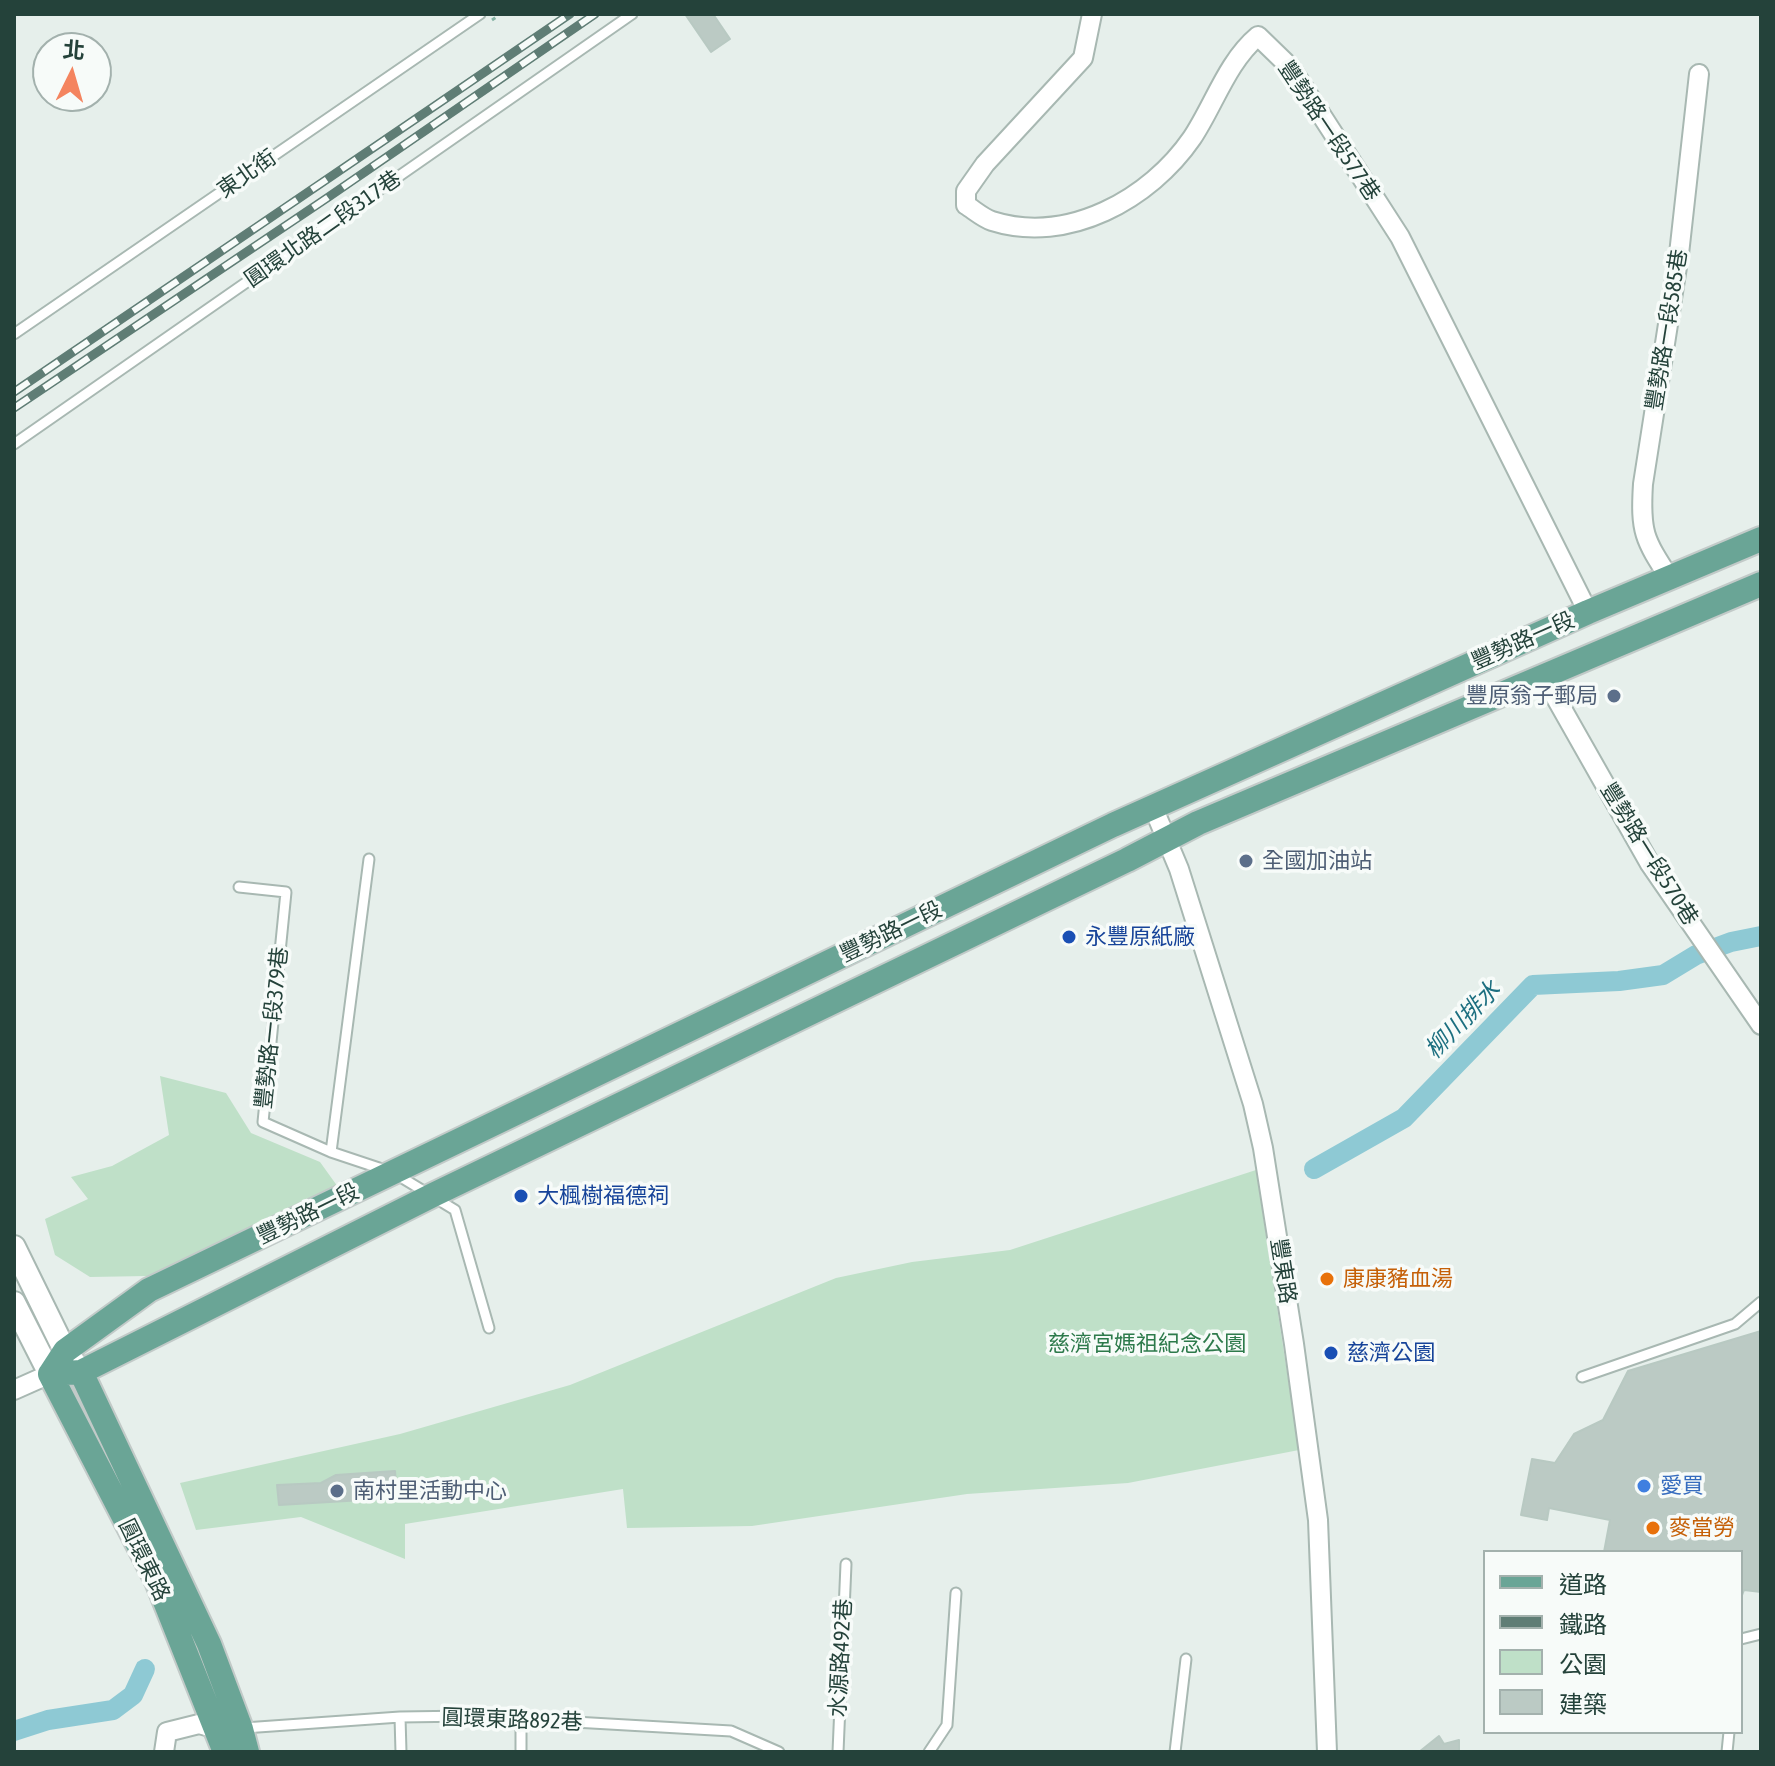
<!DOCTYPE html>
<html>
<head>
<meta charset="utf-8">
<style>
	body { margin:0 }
	#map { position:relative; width:1775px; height:1766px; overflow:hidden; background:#e6efeb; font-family:"Asap Condensed","Noto Sans TC",sans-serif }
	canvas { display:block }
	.frame { position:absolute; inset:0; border:16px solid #24423a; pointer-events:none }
	.legend { position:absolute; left:1483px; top:1550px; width:260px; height:184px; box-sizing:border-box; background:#f7fbf9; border:2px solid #a3b1ad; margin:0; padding:10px 14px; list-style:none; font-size:24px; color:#24423a }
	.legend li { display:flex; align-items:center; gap:16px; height:40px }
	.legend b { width:40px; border:2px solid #a3b1ad }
	.north { position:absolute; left:32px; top:32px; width:80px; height:80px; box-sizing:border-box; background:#f7fbf9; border:2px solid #a3b1ad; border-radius:50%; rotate:5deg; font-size:22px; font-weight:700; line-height:32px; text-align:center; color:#24423a }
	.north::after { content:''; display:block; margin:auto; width:28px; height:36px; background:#f4845f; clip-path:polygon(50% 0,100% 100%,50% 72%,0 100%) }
</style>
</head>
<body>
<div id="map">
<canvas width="1775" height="1766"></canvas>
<div class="frame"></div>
<ul class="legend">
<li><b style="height:10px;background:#6aa596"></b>道路</li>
<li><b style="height:10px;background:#5f7d75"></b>鐵路</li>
<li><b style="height:22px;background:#bfe0c8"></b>公園</li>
<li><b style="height:22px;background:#bbcac4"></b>建築</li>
</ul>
<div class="north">北</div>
</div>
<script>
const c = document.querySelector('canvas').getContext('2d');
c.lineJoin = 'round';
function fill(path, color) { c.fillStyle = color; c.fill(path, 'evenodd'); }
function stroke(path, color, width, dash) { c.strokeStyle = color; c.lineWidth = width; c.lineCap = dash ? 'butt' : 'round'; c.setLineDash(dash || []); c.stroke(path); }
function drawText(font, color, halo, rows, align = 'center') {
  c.font = font + ' "Asap Condensed","Noto Sans TC",sans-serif'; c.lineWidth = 7; c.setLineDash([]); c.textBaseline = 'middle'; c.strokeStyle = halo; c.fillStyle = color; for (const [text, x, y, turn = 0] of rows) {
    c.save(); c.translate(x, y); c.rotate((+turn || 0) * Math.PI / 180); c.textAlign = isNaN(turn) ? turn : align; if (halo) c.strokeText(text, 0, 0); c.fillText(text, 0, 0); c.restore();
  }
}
fill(new Path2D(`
	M160,1076L226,1093L251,1133L320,1162L338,1187L236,1239L147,1276L90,1277L55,1255L45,1219L88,1199L71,1177L112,1166L169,1135Z
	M1256,1170L1299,1450L1128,1483L967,1494L752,1526L627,1528L623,1489L405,1524V1559L301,1517L196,1530L180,1483L400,1434L570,1385L836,1278L912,1262L1010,1250Z`), '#bfe0c8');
stroke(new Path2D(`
	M1314,1169L1404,1118L1533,985L1619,981L1663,975L1696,955L1731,942L1761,936
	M14,1731L48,1720L113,1710L133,1695L145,1669`), '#8ec9d4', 20);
const building = new Path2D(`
	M685,14H713L730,39L711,52Z
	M1761,1331V1592L1744,1590L1741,1598V1552H1604L1610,1520L1549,1508L1547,1520L1521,1515L1532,1459L1555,1463L1574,1434L1603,1420L1628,1371Z
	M395,1471L397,1498L279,1505L277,1485L321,1483L336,1475Z
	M1439,1736L1444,1744L1459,1740V1752H1419Z`);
fill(building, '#bbcac4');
stroke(building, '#b8c9c2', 2);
const service = new Path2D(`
	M14,334L480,14
	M14,444L632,14
	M239,887L286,892L263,1122L331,1152L394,1173L455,1210L489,1328
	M331,1152L369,859
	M1582,1377L1735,1324L1761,1302
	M1741,1639L1761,1634
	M400,1717L401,1752
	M521,1719V1752
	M244,1728L400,1717L470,1716L731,1731L779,1752
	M838,1752L846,1564
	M929,1752L947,1725L956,1593
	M1175,1752L1186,1659
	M1727,1752L1729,1732`);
const minor = new Path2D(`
	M1092,14L1083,58L985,164L966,191V205C974,210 983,218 992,221C1068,245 1150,199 1192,138C1214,105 1227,62 1258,36L1291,68L1400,237L1588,612
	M1670,579C1644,539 1640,532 1643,484L1679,254L1699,74
	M1544,677L1650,864L1761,1025
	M1153,807L1179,869L1253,1104L1263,1148L1294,1344L1318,1520L1327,1752
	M14,1390L50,1374
	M164,1752L167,1732L199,1724L217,1729`);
const tertiary = new Path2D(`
	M14,1247L65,1351L76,1365
	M14,1303L50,1374`);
const primary = new Path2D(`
	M81,1372L209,1644L241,1729L247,1752
	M50,1374L65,1351L149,1290L1113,825L1588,612L1761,539
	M50,1374L81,1372L433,1195L1127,860L1198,823L1761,584
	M50,1374L157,1581L225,1752`);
stroke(service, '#a8b8b2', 13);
stroke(minor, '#a8b8b2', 22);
stroke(tertiary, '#a8b8b2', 26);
stroke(primary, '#c2cac8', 28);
stroke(new Path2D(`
	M492,20L501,14`), '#86b3a5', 3, [4, 6]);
stroke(service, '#fff', 9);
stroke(minor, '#fff', 18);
stroke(tertiary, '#fff', 22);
stroke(primary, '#6aa596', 24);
const rail = new Path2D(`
	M14,392L570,14
	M14,408L327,198L595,14`);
stroke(rail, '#5f7d75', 9);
stroke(rail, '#f7fbf9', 6, [18]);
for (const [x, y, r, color] of [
	[1614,696,8,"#5c6f8a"],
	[1246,861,8,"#5c6f8a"],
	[1069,937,8,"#1a4fb4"],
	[521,1196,8,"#1a4fb4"],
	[1327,1279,8,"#e8710a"],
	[1331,1353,8,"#1a4fb4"],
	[1644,1486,8,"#3f7fe0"],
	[337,1491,8,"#5c6f8a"],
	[1653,1528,8,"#e8710a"]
]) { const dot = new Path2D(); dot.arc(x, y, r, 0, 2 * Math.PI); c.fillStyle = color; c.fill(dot); stroke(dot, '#f7fbf9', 3); }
drawText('22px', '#24423a', '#f7fbf9', [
	["豐勢路一段577巷",1329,131,56],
	["東北街",247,174,-35],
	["圓環北路二段317巷",323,229,-35],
	["豐勢路一段585巷",1667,330,-81],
	["豐勢路一段",1523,641,-24],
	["豐勢路一段570巷",1649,854,58],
	["豐勢路一段",891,932,-26],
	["豐勢路一段379巷",272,1028,-84],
	["豐勢路一段",308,1214,-26],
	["豐東路",1283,1271,81],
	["圓環東路",144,1560,64],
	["水源路492巷",841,1658,-87],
	["圓環東路892巷",512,1720,2]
]);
drawText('22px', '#4e5e75', '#f7fbf9', [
	["豐原翁子郵局",1598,696,"right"],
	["全國加油站",1262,861],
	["南村里活動中心",353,1491]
], 'left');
drawText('22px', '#164399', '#f7fbf9', [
	["永豐原紙廠",1085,937],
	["大楓樹福德祠",537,1196],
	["慈濟公園",1347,1353]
], 'left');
drawText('22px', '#c56008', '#f7fbf9', [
	["康康豬血湯",1343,1279],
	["麥當勞",1669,1528]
], 'left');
drawText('22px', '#2d7a4b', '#f7fbf9', [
	["慈濟宮媽祖紀念公園",1147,1344]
]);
drawText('22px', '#366cbe', '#f7fbf9', [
	["愛買",1660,1486]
], 'left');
drawText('italic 24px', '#1c6f80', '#f7fbf9', [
	["柳川排水",1463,1020,-46]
]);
</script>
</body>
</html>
